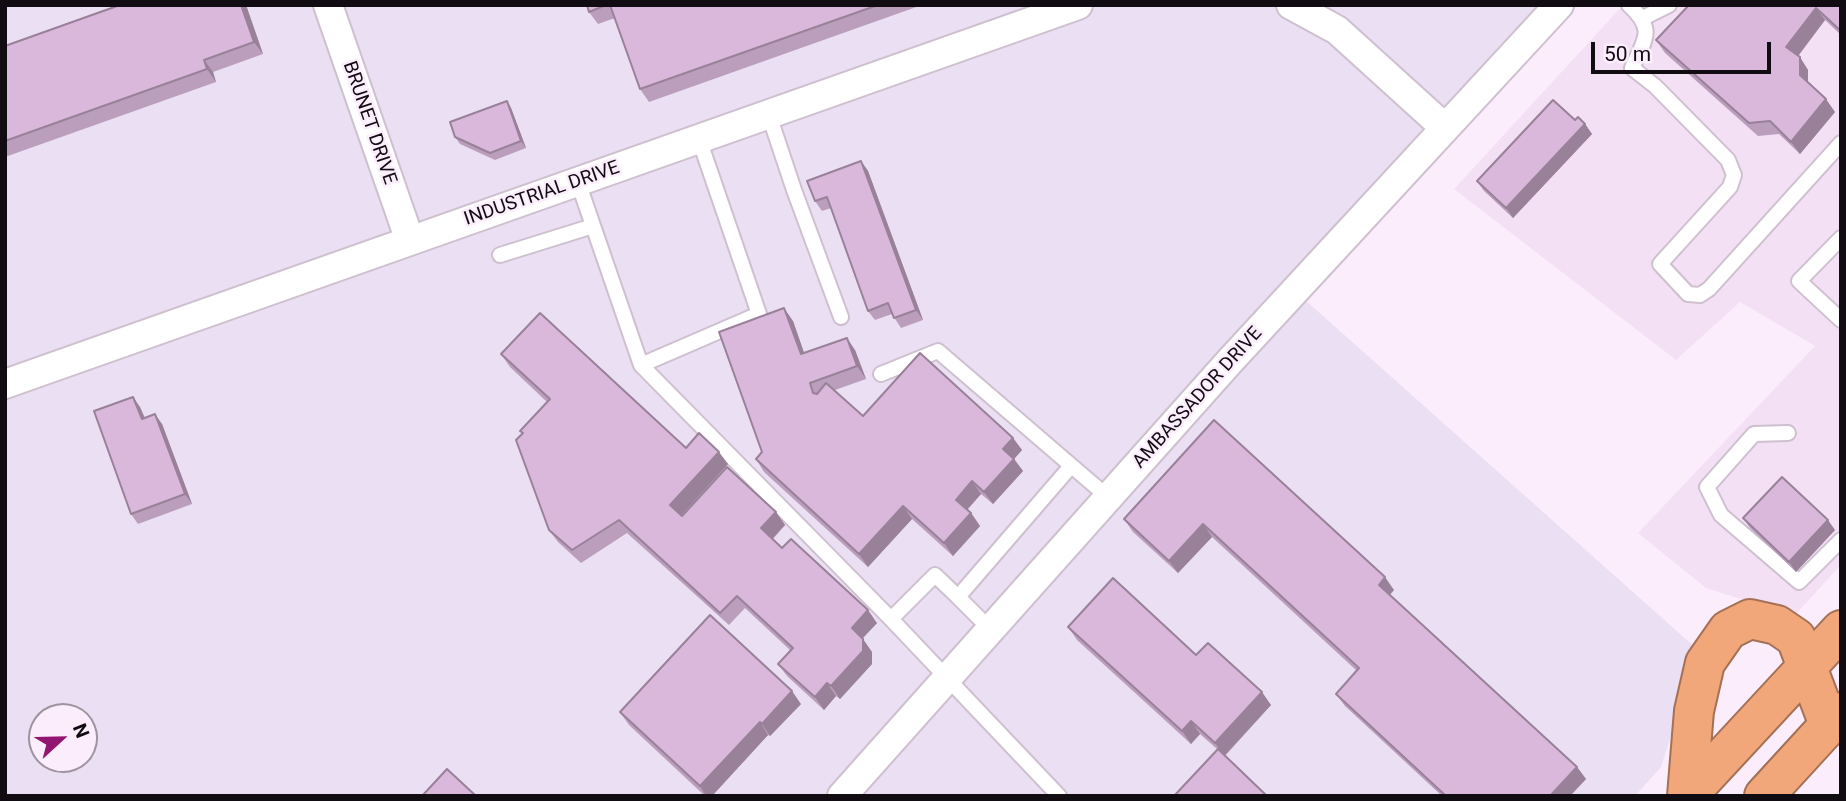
<!DOCTYPE html>
<html>
<head>
<meta charset="utf-8">
<style>
	body { margin:0 }
	#map { position:relative; width:1846px; height:801px; overflow:hidden; background:#fcedfc; font-family:Roboto,sans-serif }
	canvas { display:block }
	.frame { position:absolute; inset:0; border:7px solid #110c11; pointer-events:none }
	.north { position:absolute; left:28px; top:703px; width:70px; height:70px; box-sizing:border-box; background:#fcedfc; border:2px solid #9e939e; border-radius:50%; rotate:68deg; font-size:19px; font-weight:700; line-height:28px; text-align:center; color:#110c11 }
	.north::after { content:''; display:block; margin:auto; width:24px; height:32px; background:#921571; clip-path:polygon(50% 0,100% 100%,50% 72%,0 100%) }
	.scale { position:absolute; left:1591px; top:42px; width:180px; height:32px; box-sizing:border-box; border:4px solid #110c11; border-top:0; padding-left:9px; font-size:21px; line-height:24px; white-space:nowrap; color:#110c11; -webkit-text-stroke:5px #fcedfc; paint-order:stroke }
</style>
</head>
<body>
<div id="map">
<canvas width="1846" height="801"></canvas>
<div class="frame"></div>
<div class="north">N</div>
<div class="scale">50 m</div>
</div>
<script>
const c = document.querySelector('canvas').getContext('2d');
c.lineJoin = 'round';
function fill(path, color) { c.fillStyle = color; c.fill(path, 'evenodd'); }
function stroke(path, color, width, dash) { c.strokeStyle = color; c.lineWidth = width; c.lineCap = dash ? 'butt' : 'round'; c.setLineDash(dash || []); c.stroke(path); }
function drawText(font, color, halo, rows, align = 'center') {
  c.font = font + ' Roboto,sans-serif'; c.lineWidth = 5; c.setLineDash([]); c.textBaseline = 'middle'; c.strokeStyle = halo; c.fillStyle = color; for (const [text, x, y, turn = 0] of rows) {
    c.save(); c.translate(x, y); c.rotate((+turn || 0) * Math.PI / 180); c.textAlign = isNaN(turn) ? turn : align; if (halo) c.strokeText(text, 0, 0); c.fillText(text, 0, 0); c.restore();
  }
}
fill(new Path2D(`
	M1623,5H1841V565L1794,616L1706,588L1638,533L1815,346L1740,302L1676,360L1454,189Z`), '#f4e0f5');
fill(new Path2D(`
	M5,5H1561L1304,299L1698,650L1661,767L1635,796H5ZM42,717H84V759H42Z`), '#ebdff3');
const lane = new Path2D(`
	M1629,5C1656,30 1645,39 1632,68L1655,86L1728,160L1734,175L1730,187L1660,264L1688,294L1700,295L1709,289L1841,143
	M1643,18L1669,5
	M769,115L794,190L841,317
	M578,182L641,365L891,619L1059,796
	M1841,238L1799,281L1841,320
	M500,255L593,226
	M641,365L759,314L699,139
	M881,374L938,351L1109,498
	M1788,433L1754,434L1707,487L1721,515L1799,582L1841,540
	M891,619L935,575L958,597
	M991,630L958,597L1071,466`);
const street = new Path2D(`
	M328,5L410,241
	M1291,5L1337,30L1445,128
	M5,384L1078,5
	M842,796L1230,361L1559,5`);
const highway = new Path2D(`
	M1687,796L1694,711L1705,663L1728,630L1750,619L1777,625L1796,638L1829,725
	M1687,796L1841,630
	M1764,796L1841,712`);
stroke(lane, '#cec0ce', 18);
stroke(street, '#cec0ce', 32);
stroke(highway, '#a37156', 42);
stroke(lane, '#fff', 14);
stroke(street, '#fff', 28);
stroke(highway, '#f2a77b', 38);
fill(new Path2D(`
	M246,5L263,54L213,72L216,82L5,157V46Z
	M587,5H922L649,102L640,89L615,18L598,24L589,12Z
	M1841,5V35L1825,20L1798,56L1808,70V83L1835,112L1800,154L1779,134L1758,136L1665,53L1656,40Z
	M507,101L511,108L526,148L495,160L460,144L455,137Z
	M1575,120L1585,124L1592,134L1513,218L1484,191L1477,181Z
	M861,161L868,171L923,320L901,328L892,314L875,320L868,311L831,208L822,211L815,201Z
	M793,321L804,353L855,350L866,379L835,390L863,416L1013,438L1022,450L1014,459L1023,471L993,504L981,494L967,510L971,513L980,526L953,556L912,519L868,567L764,472L756,459L762,452Z
	M501,354L686,448L728,464L681,515L682,516L776,512L785,525L773,539L782,548L877,623L862,639L872,652V664L840,699L836,696L824,710L787,676L778,664L790,650L745,608L729,625L627,533L581,563L558,542L549,530L522,434L520,431L547,402L510,367Z
	M140,407L145,418L162,424L192,504L138,524L131,514Z
	M1214,420L1394,590L1390,595L1577,767L1586,779L1570,796H1442L1345,706L1336,694L1357,671L1212,537L1178,573L1133,532L1124,519Z
	M1743,518L1835,530L1796,572L1750,528Z
	M1068,627L1196,655L1271,705L1225,756L1200,734L1191,744L1077,640Z
	M801,704L770,736L768,735L712,796H705L629,725L620,712Z`), '#bb9ebc');
fill(new Path2D(`
	M241,5H246L263,54L254,42Z
	M1816,8L1825,20L1795,60L1786,47Z
	M1800,57L1808,70V88L1800,75Z
	M204,60L213,72L216,82L207,69Z
	M1826,99L1835,112L1800,154L1791,142Z
	M507,101L511,108L526,148L521,141Z
	M1585,124L1592,134L1513,218L1506,208Z
	M861,161L868,171L923,320L916,310Z
	M784,308L793,321L809,367L801,354Z
	M847,338L855,350L866,379L857,366Z
	M133,397L140,407L149,429L142,419Z
	M155,414L162,424L192,504L185,494Z
	M1013,438L1022,450L1014,459L1023,471L993,504L984,492L1003,449Z
	M719,452L728,464L679,518L670,505Z
	M972,481L981,494L965,512L956,500Z
	M903,506L912,519L868,567L859,554Z
	M776,512L785,525L770,541L761,528Z
	M971,513L980,526L953,556L944,543Z
	M1828,520L1835,530L1796,572L1789,562Z
	M1203,524L1212,537L1178,573L1169,561Z
	M1385,577L1394,590L1387,597L1379,585Z
	M868,610L877,623L860,641L852,628Z
	M863,639L872,652V664L840,699L831,686Z
	M827,683L836,696L824,710L815,697Z
	M792,691L801,704L770,736L762,724Z
	M1262,692L1271,705L1224,756L1215,743Z
	M1191,721L1200,734L1191,744L1182,731Z
	M760,722L768,735L712,796H706L700,786Z
	M1577,767L1586,779L1570,796H1550Z`), '#998199');
const building = new Path2D(`
	M120,5H241L254,42L204,60L207,69L5,141V46Z
	M587,5H606L589,12Z
	M610,5H878L640,89Z
	M1689,5H1841V31L1816,8L1786,47L1800,57V75L1826,99L1791,142L1770,121L1749,123L1656,40Z
	M1553,100L1575,120L1578,117L1585,124L1506,208L1477,181Z
	M507,101L521,141L490,153L455,137L450,122Z
	M861,161L916,310L894,318L888,303L868,311L827,197L815,201L807,181Z
	M784,308L801,354L847,338L857,366L810,383L813,393L817,394L826,383L863,416L920,353L1013,438L1003,449L1014,459L984,492L972,481L956,500L971,513L944,543L903,506L859,554L756,459L762,452L719,332Z
	M540,313L686,448L699,433L719,452L670,505L682,516L727,467L776,512L761,528L782,548L791,539L868,610L852,628L863,639V651L831,686L827,683L815,697L778,664L793,648L737,596L720,613L619,520L572,550L549,530L516,440L523,433L520,431L550,399L501,354Z
	M133,397L142,419L155,414L185,494L131,514L94,411Z
	M1214,420L1385,577L1379,585L1577,767L1550,796H1446L1336,694L1359,668L1203,524L1169,561L1124,519Z
	M1782,477L1828,520L1789,562L1743,518Z
	M1113,578L1196,655L1208,643L1262,692L1215,743L1191,721L1182,731L1068,627Z
	M710,615L792,691L762,724L760,722L700,786L620,712Z
	M1218,749L1267,796H1174Z
	M447,769L476,796H422Z`);
fill(building, '#dab8db');
stroke(building, '#998199', 2);
drawText('19px', '#110c11', '#fcedfc', [
	["BRUNET DRIVE",369,123,71],
	["INDUSTRIAL DRIVE",542,194,-19],
	["AMBASSADOR DRIVE",1198,398,-48]
]);
</script>
</body>
</html>
